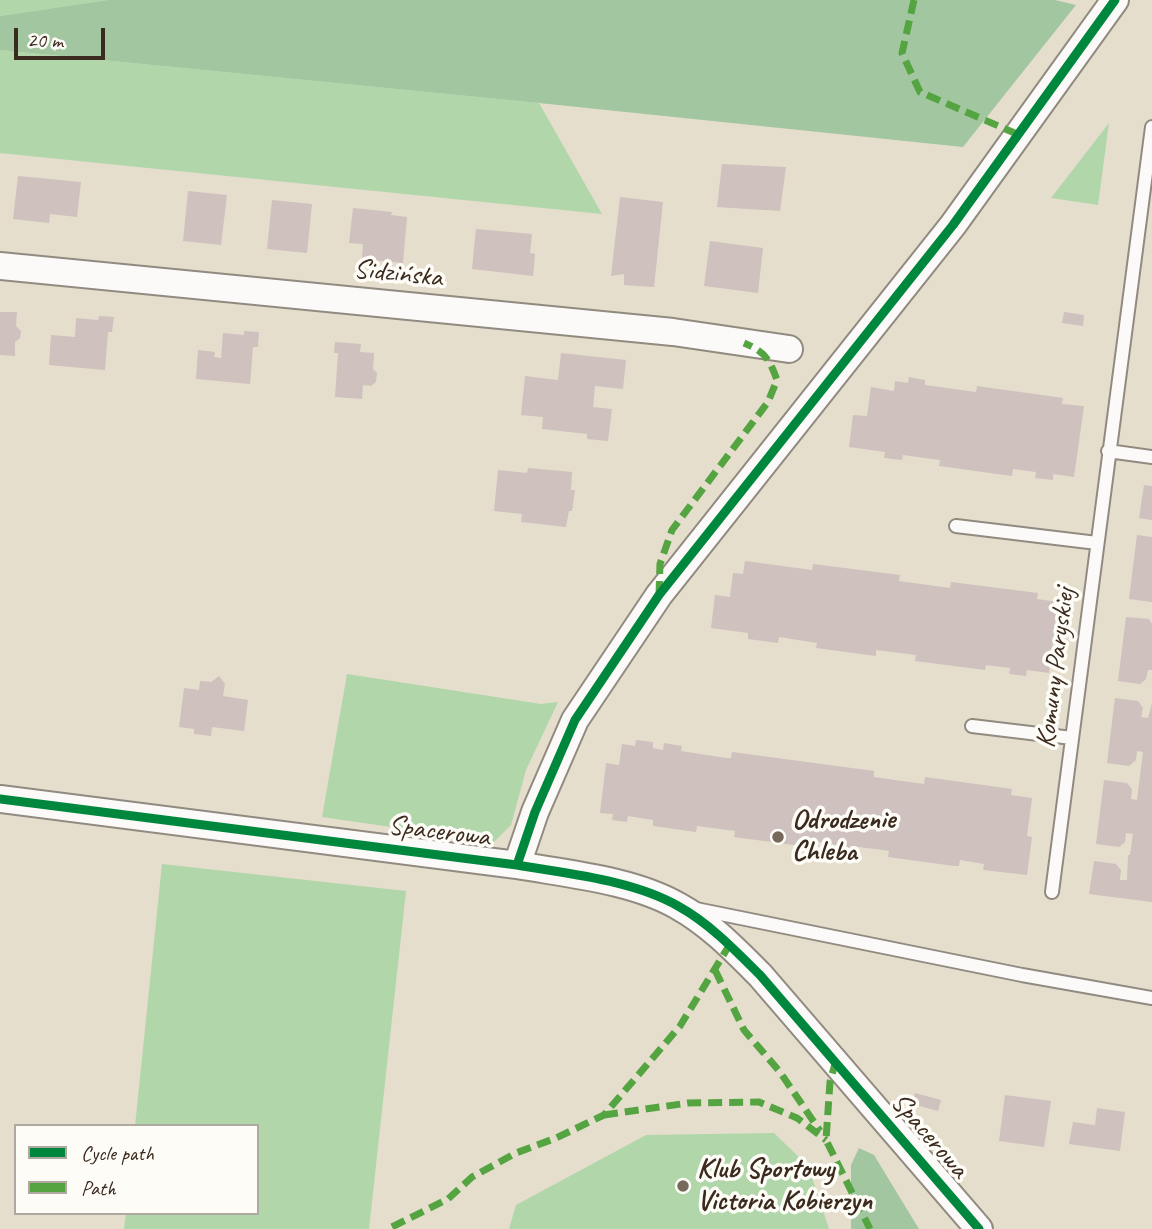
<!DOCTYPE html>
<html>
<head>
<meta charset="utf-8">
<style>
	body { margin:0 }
	#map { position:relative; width:1152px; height:1229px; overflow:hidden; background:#e5decd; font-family:Caveat,sans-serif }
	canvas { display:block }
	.legend { position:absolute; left:14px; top:1124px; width:245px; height:91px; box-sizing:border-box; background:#fdfcf7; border:2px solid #afa8a0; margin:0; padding:9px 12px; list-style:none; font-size:21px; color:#3b2a1e }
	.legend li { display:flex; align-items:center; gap:14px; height:35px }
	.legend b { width:35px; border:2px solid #afa8a0 }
	.scale { position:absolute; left:14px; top:28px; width:91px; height:32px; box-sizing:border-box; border:4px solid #3b2a1e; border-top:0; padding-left:9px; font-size:21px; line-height:24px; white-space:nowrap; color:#3b2a1e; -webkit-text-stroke:5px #fdfcf7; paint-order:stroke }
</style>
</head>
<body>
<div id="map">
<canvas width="1152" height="1229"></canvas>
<ul class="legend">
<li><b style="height:9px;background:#00873e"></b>Cycle path</li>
<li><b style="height:9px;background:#54a441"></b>Path</li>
</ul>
<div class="scale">20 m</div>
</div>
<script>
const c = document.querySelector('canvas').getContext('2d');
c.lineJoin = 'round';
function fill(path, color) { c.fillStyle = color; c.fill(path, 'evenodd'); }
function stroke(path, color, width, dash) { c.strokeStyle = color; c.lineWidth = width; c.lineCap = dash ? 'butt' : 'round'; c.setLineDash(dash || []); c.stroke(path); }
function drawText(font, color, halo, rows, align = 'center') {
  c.font = font + ' Caveat,sans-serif'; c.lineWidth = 7; c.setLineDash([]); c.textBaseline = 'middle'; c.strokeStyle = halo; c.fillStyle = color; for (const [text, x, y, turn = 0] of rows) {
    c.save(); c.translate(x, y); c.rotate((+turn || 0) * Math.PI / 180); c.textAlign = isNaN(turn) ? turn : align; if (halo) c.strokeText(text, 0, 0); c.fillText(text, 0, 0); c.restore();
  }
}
fill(new Path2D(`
	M0,0H108L0,16Z
	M0,50L539,103L602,214L0,153Z
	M1109,123L1098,205L1051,198Z
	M347,674L541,704L558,702L526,770L511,825L494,842L322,817Z
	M162,864L406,891L369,1229H124L126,1213H257V1126H135Z
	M774,1133L808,1166L829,1229H509L516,1205L646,1135Z`), '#b0d6aa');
fill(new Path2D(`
	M108,0H1055L1076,5L963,147L539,103L0,50V16Z
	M859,1148L874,1155L919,1229H851V1165Z`), '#a2c69f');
fill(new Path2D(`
	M722,164L786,167L780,211L717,207Z
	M18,176L81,182L77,217L50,214L49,223L13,219Z
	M188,191L227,195L221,245L183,241Z
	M620,197L663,202L654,287L624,285V274L611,276Z
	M272,200L312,204L307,253L267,249Z
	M353,208L392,212L391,215L407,217L403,263L362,259L363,244L349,243Z
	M476,229L532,234L530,253L535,254L533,276L472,269Z
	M710,241L763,248L758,293L704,286Z
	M0,312H17L16,326L21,331L20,338L15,342V356L0,355Z
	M1064,312L1084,315L1083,326L1062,323Z
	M99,316L114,317L112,332H108L105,370L49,365L51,335L75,337L76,318L98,320Z
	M244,331L259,332L258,347H253L250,384L196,379L198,350L215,352L214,357L221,358L223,333L244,335Z
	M335,342L361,344L360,352L374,353L373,369L377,373L376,382L371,386L363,385L362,399L335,397L338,353H334Z
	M561,353L626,360L623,389L595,386L593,407L612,409L608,441L587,439V434L542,429L543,417L521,415L525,376L558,380Z
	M909,377L925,380V385L976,392L977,386L1063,398L1062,404L1084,406L1074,477L1053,474V480L1035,478L1036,472L1013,469L1012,476L939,466L940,460L903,455L902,460L884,458L885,452L849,447L853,415L867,416L871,387L894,391L895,381L908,383Z
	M528,468L572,472L571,490H575L572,511H569L566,527L521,522L522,514L494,511L498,470L527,473Z
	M1144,485L1152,486V520L1139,518Z
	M1137,535L1152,537V602L1129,599Z
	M745,561L812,570L813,564L900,575L899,581L950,588L951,582L1038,593L1037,599L1058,602L1049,673L1027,670L1026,676L1009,674L1010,668L986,665L985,670L915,661L916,655L876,650V656L816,648L817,643L779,637L778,643L748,639V633L711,628L715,595L730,597L733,573L743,574Z
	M1126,617L1149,619L1152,624V670H1148L1146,679L1140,684L1118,681Z
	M219,676L225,684L223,696L248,700L244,731L212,727L211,736L194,734V729L179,727L184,688L199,690L200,681L211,682Z
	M1115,698L1138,701L1143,708L1141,717L1148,718L1152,703V902L1089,894L1094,861L1116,864L1121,870L1120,880H1127L1128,855H1130L1133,834L1126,833L1125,842L1119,847L1096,844L1104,780L1127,783L1132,789L1131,799L1137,800L1143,752L1137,751L1136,760L1129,766L1107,763Z
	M636,740L653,742V748L663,750L664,743L682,746L681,751L726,758H731L732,752L874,771V777L924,784L925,777L1012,789L1011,795L1032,798L1027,836L1032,837L1027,875L983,870L984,864L960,860L959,866H954L888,857L889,851L883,850L851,846V852L832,849L833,844L810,841L809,847L734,837L735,831L697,826L696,832L653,826V820L628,816L627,822L612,820L613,814L600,813L606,763L619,765L622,744L635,746Z
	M915,1093L941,1100L938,1111L912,1104Z
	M1005,1095L1051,1101L1044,1147L999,1141Z
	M1097,1108L1125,1112L1120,1151L1069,1144L1073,1122L1095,1125Z`), '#cec1be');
const service = new Path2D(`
	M1108,451L1152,457
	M956,526L1097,543
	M972,726L1072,738
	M1052,892L1152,127
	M696,909L1022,975L1152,998`);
const minor = new Path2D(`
	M0,266L673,332L789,349
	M0,799L517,865C568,874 633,880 678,906C709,923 735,950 760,975L979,1229
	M517,865L535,812L575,720L659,595L953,225L1115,0`);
stroke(service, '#918a80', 16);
stroke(minor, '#918a80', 30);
stroke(service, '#fbfaf8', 12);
stroke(minor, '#fbfaf8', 26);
stroke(new Path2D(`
	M914,0L902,53L920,92L1017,134
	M659,595L660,564L672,530L768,402L777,380C769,358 765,352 744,343
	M715,970L744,1030L780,1072L820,1131
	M836,1060L830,1082L826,1140L870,1229
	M604,1115L688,1103L759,1102L797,1118L826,1140
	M392,1227L448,1199L472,1177L516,1153L556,1138L604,1115L680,1026L730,944`), '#54a441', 7, [14, 7]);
stroke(new Path2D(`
	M0,799L517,865C568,874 633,880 678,906C709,923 735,950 760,975L979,1229
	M517,865L535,812L575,720L659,595L953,225L1115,0`), '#00873e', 9);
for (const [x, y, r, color] of [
	[778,837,7,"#76695b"],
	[683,1186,7,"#76695b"]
]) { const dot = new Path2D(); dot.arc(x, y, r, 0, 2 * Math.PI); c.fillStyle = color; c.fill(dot); stroke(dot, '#fdfcf7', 2.5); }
drawText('28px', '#3b2a1e', '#fdfcf7', [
	["Sidzińska",398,274,6],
	["Komuny Paryskiej",1056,668,-83],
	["Spacerowa",439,832,7],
	["Spacerowa",929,1136,49]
]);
drawText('bold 28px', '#3b2a1e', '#fdfcf7', [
	["Odrodzenie",792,821],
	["Chleba",792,853],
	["Klub Sportowy",697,1170],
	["Victoria Kobierzyn",697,1202]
], 'left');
</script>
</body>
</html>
